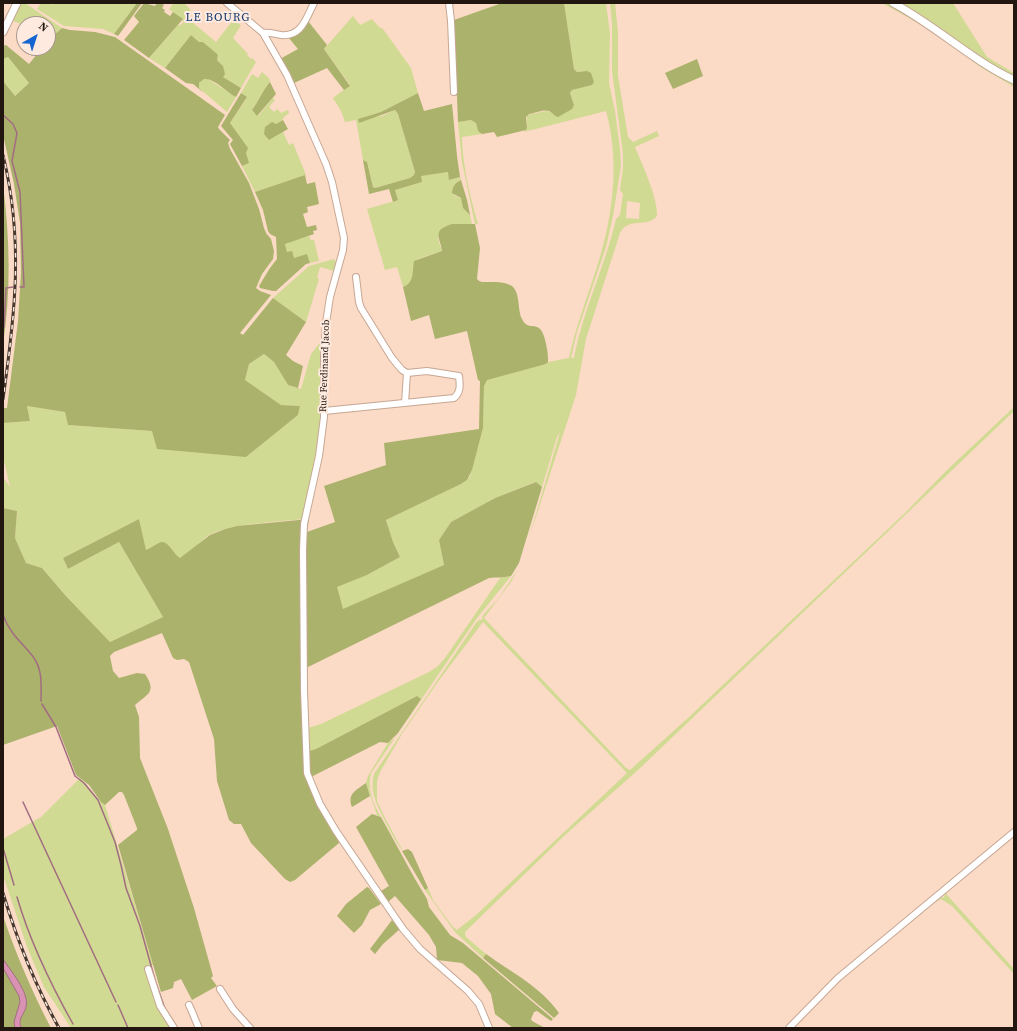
<!DOCTYPE html>
<html>
<head>
<meta charset="utf-8">
<style>
	body { margin:0 }
	#map { position:relative; width:1017px; height:1031px; overflow:hidden; background:#fbdac6; font-family:"Source Serif 4",serif }
	canvas { display:block }
	.frame { position:absolute; inset:0; border:4px solid #221710; pointer-events:none }
	.north { position:absolute; left:16px; top:16px; width:40px; height:40px; box-sizing:border-box; background:#feeade; border:1px solid #a6968c; border-radius:50%; rotate:39deg; font-size:11px; font-weight:700; line-height:16px; text-align:center; color:#221710 }
	.north::after { content:''; display:block; margin:auto; width:14px; height:18px; background:#1465cf; clip-path:polygon(50% 0,100% 100%,50% 72%,0 100%) }
</style>
</head>
<body>
<div id="map">
<canvas width="1017" height="1031"></canvas>
<div class="frame"></div>
<div class="north">N</div>
</div>
<script>
const c = document.querySelector('canvas').getContext('2d');
c.lineJoin = 'round';
function fill(path, color) { c.fillStyle = color; c.fill(path, 'evenodd'); }
function stroke(path, color, width, dash) { c.strokeStyle = color; c.lineWidth = width; c.lineCap = dash ? 'butt' : 'round'; c.setLineDash(dash || []); c.stroke(path); }
function drawText(font, color, halo, rows, align = 'center') {
  c.font = font + ' "Source Serif 4",serif'; c.lineWidth = 4; c.setLineDash([]); c.textBaseline = 'middle'; c.strokeStyle = halo; c.fillStyle = color; for (const [text, x, y, turn = 0] of rows) {
    c.save(); c.translate(x, y); c.rotate((+turn || 0) * Math.PI / 180); c.textAlign = isNaN(turn) ? turn : align; if (halo) c.strokeText(text, 0, 0); c.fillText(text, 0, 0); c.restore();
  }
}
fill(new Path2D(`
	M21,3H25L62,28L48,40V24H24V25L13,21Z
	M41,3H50L53,5L55,3H137L114,34L103,29L64,26L37,9Z
	M171,3H184L191,10L186,17L216,42L234,19L237,22V23L241,25L233,38L248,54L247,55L251,59L252,58L256,62L241,88L223,77L221,64L217,60L218,55L216,53L203,42H199L191,35L165,68L149,58L178,25H181L184,21L169,9L173,4Z
	M564,3H606L610,34L609,83L615,111L620,149L621,166L613,216L606,247L577,332L571,358H574C583,310 605,267 616,219L620,215L623,194L620,190L623,168V154L612,71V24L610,3H615L618,32V76L628,137L633,142L657,131L659,136L635,147C642,164 658,198 657,216C646,229 629,216 620,233L586,339L576,395L529,538L560,432L557,437L542,487L535,482L495,498L451,522L439,540L444,565L343,610L336,587L367,575L400,557L393,542L386,520L461,484L467,480L470,476L483,428L484,386L487,379L546,364L548,362L569,358C575,330 585,303 594,276C612,224 621,165 606,111L524,132L527,128V115L546,111L550,112L555,116L574,105L570,93L572,90L592,85L587,71L577,72L574,69ZM627,201L640,203L639,219L626,218Z
	M882,3H889L902,10L1014,83V87L982,68L925,27Z
	M899,3H953L987,57L1014,73V77L985,61Z
	M353,16L360,25L372,19L379,27L383,29L411,68L418,93L381,112L358,119L382,116L395,110L398,114L415,172L414,175L410,178L375,188L373,187L367,162L363,160L356,120L345,122L341,111L333,98L350,85L324,49Z
	M8,57L29,83L15,96L3,81V59Z
	M262,72L269,78L270,82C262,91 259,101 252,110L258,116L273,98L275,100L269,107L274,112L277,109L281,113L288,110L289,113L283,118V120L276,124L269,140L283,132L289,145L293,143L306,175L255,192L242,166L249,163L230,123L247,98L241,93L252,74L258,78Z
	M204,79H208L236,97L227,112L199,88V83Z
	M471,120L476,123L478,131L482,134L462,137V139C463,168 470,196 478,224H475L462,162L458,122Z
	M448,172L450,180L460,177L461,180L458,181L454,195L462,199L463,208L470,215L472,224H452L438,234V239L442,251L418,259L414,263C415,273 413,283 403,287L397,267L385,270L367,209L398,200L395,190L422,182L420,176Z
	M309,236L311,240H314L319,261L310,263L307,255L293,258L287,253L285,243Z
	M334,259L336,262L334,271L320,267L317,278L319,279L306,322L273,298L309,266Z
	M322,340V416L315,465L303,519C278,522 231,523 209,535C199,542 191,553 180,558C170,553 174,546 161,542L146,551L139,519L63,558L68,569L119,542L163,617L110,642L65,595L42,568L26,563L15,538L17,511L3,508V477L10,487L3,456V423L30,421L27,406L65,412L69,425L153,431L246,457L298,415L300,406L281,405L245,380L249,364L264,354L274,362L288,385L301,389L311,354Z
	M1014,407V411L638,770L565,835L466,931L465,934L466,937L486,954L483,958L455,932L425,890L428,888L433,900L453,927L457,930L476,915L627,773L483,622L437,683L402,734L380,772L377,781V801L385,818L403,851C396,844 377,807 374,796C372,789 372,781 374,774L476,623L479,620H482L483,615L498,599L518,569L511,582L484,618L626,768L630,770L688,718L906,512L946,471Z
	M511,576L477,618L371,773C367,787 373,805 381,817L377,815L366,783L368,776L388,743L394,739L406,722L417,696L316,749L309,751L308,728L321,724L429,672L438,666L445,658L500,578Z
	M80,778C90,786 96,799 105,805L153,964L147,976L172,1028H71L44,987L27,947L3,875V839L41,817Z
	M946,892L947,895L1014,969V974L952,906L941,899L934,903L867,958L842,976L941,897L943,898L945,895L944,893Z`), '#d1da92');
fill(new Path2D(`
	M137,3H142L118,36L114,34Z
	M144,3L155,6L157,3H161L164,5L162,8L165,10L164,12L170,16L173,12L183,19L149,58L124,40L139,22L134,16Z
	M502,3H564L574,69L577,72L587,71L591,73L594,82L592,85L572,90L570,93L574,105L572,109L558,117C554,116 553,113 549,111C544,109 535,113 529,114L526,117L527,128L526,130L497,137L494,132L482,134L478,131L476,123L471,120L458,122L454,20Z
	M308,21L327,45L324,49L350,86L344,90L327,68L294,83L280,59L298,49L288,37Z
	M62,28L70,30L95,32L115,37L225,115L218,127L219,129L230,140L228,143L230,149L249,183L259,209L264,228L266,233L271,239L274,251L273,259L262,274L256,288L260,291L271,295L240,333L243,335L273,298L306,322L286,355L293,361L303,366L298,388L288,385L274,362L264,354L249,364L245,380L281,405L300,406L298,415L246,457L157,449L152,431L68,425L65,412L27,406L30,421L3,423V408H7L18,321L21,272L20,223L14,184L3,135V81L15,96L29,83L8,57L3,59V46L6,45L29,64L42,48H48V40Z
	M191,35L199,42H203L216,53L218,55L217,60L223,66L225,74L223,77L241,88L236,97C226,92 215,78 204,79L199,83V88L204,93L193,84L186,83L165,68Z
	M697,59L703,76L673,89L665,73Z
	M270,82L276,94L257,116L252,110C259,101 262,91 270,82Z
	M241,93L247,97L230,123L248,148L246,153L249,163L242,166L230,144L233,140L221,126Z
	M418,93L424,111L452,104L457,156L460,177L449,180L448,172L421,176L422,182L395,190L398,200L393,202L389,189L369,194L363,160L367,162L373,187L375,188L410,178L414,175L415,172L398,114L395,110L359,123L358,119L381,112Z
	M283,120L288,129L269,140L264,134L265,127L272,122L276,124Z
	M305,175L307,184L315,182L319,204L307,207L308,212L303,214L307,227L316,225L317,230L313,231L314,234L285,244L287,252L292,251L294,258L307,254L310,263L306,264L276,291H273L260,288L259,286L270,268L277,259L276,237L270,234L268,231L263,210L255,192Z
	M461,180L467,200L470,215L463,208L461,198L452,193C452,187 456,182 461,180Z
	M3,185C10,239 11,292 3,345Z
	M452,224H475L480,248L477,279L479,281L482,282C490,282 503,281 510,285C521,290 517,310 522,319C527,330 534,323 540,329C545,333 549,356 548,362L546,364L487,380L484,386L483,428L472,470L467,480L461,484L386,520L393,542L400,557L367,575L337,587L343,609L444,565L439,540L451,522L495,498L536,482L542,487L519,563L511,576C503,578 497,577 489,578L306,668L309,751L316,749L417,696L421,699L398,733L388,743L380,742L311,777L339,843L295,880L290,882L285,879L251,843L241,824H234L229,820L217,781L214,739L189,662L184,659L177,660L173,658L162,633L114,652L110,656L113,671L119,678L137,673L145,674C157,692 148,694 135,705L139,717L140,758L168,829L194,908L213,976L211,978L217,986L192,1000L181,979L174,982L173,988L161,992L118,845L137,830V828L124,795L122,792H119L105,805L101,802L89,785L76,775L57,726L3,745V508L17,511L15,538L26,563L42,568L65,595L110,642L163,617L119,542L68,569L63,558L139,519L146,550C151,548 156,544 161,542C169,541 174,555 180,558L210,535L225,529L237,526L309,519L307,532L335,522L324,486L386,465L384,443L479,429L480,381L478,380L467,331L435,339L429,315L411,321L403,287C415,282 412,272 414,261L442,251C441,238 430,231 452,224Z
	M366,783L370,796L352,807C347,794 356,790 366,783Z
	M372,814L381,817L415,879L427,899L429,907L450,935L463,943L553,1019L551,1021L537,1011L534,1012L531,1019L532,1021L545,1028H513L495,1014L491,994L478,976L462,963L437,960L436,947L429,935L395,896L388,902L381,891L389,886L356,827Z
	M408,849L412,852L428,888L425,890L402,851Z
	M367,887L369,888L381,904L370,910L362,925L354,933L337,916L346,904Z
	M3,916C16,954 32,992 51,1028H21L20,1019L26,1007L24,992L3,959Z
	M392,920L400,929L383,944L375,954L370,949Z
	M486,954C511,972 541,987 559,1013L554,1018L483,958Z
	M3,968C9,978 21,991 20,1003C19,1012 13,1018 15,1028H3Z`), '#abb26b');
const water = new Path2D(`
	M3,959C10,970 30,993 26,1007C23,1017 18,1017 21,1028H15L14,1022L20,1002L19,996L3,968Z`);
fill(water, '#d992b3');
stroke(water, '#a26d82', 1);
stroke(new Path2D(`
	M3,115L13,124L17,133L12,161L20,192L24,287H20
	M3,328L4,327L6,288L13,287
	M3,615C11,636 22,642 34,658C43,671 41,687 41,701
	M42,704L56,727L75,776L84,783L98,800L115,842L121,865L126,888L140,926L155,980L165,1009
	M23,802L116,1002
	M3,848L14,885
	M17,897C30,942 50,983 73,1024
	M118,1005L128,1028`), '#a26d82', 1.5);
const minor = new Path2D(`
	M227,3L263,33L287,75L326,164L332,182L344,238L343,250L330,297L326,323L324,356V417L319,456L304,524L303,550L304,691L307,773L320,804L336,831L403,929L420,949L468,991L479,1004L489,1028
	M449,3L451,21L454,92
	M263,33C269,32 275,34 281,35C302,37 306,18 314,3
	M405,403L407,373
	M324,411L454,398C461,392 460,385 459,376L427,371L407,373L402,370L392,358L361,308L359,302L356,277
	M148,969L160,1006L174,1028
	M220,989L233,1009L250,1028
	M189,1005C193,1013 195,1020 199,1028
	M789,1028L838,978L1014,832`);
const major = new Path2D(`
	M893,3C935,25 971,60 1014,80
	M3,32L17,3`);
stroke(minor, '#c6a794', 8);
stroke(major, '#c6a794', 9);
stroke(minor, '#fff', 6);
stroke(major, '#fff', 7);
const rail = new Path2D(`
	M3,155C24,241 15,314 3,399
	M3,893C17,940 35,985 59,1028`);
stroke(rail, '#47382f', 3);
stroke(rail, '#feeade', 1.5, [4.5]);
drawText('10px', '#221710', '#feeade', [
	["Rue Ferdinand Jacob",325,366,-88]
]);
c.letterSpacing = '1px';
drawText('12px', '#193e73', '#feeade', [
	["LE BOURG",218,18]
]);
c.letterSpacing = '0px';
</script>
</body>
</html>
